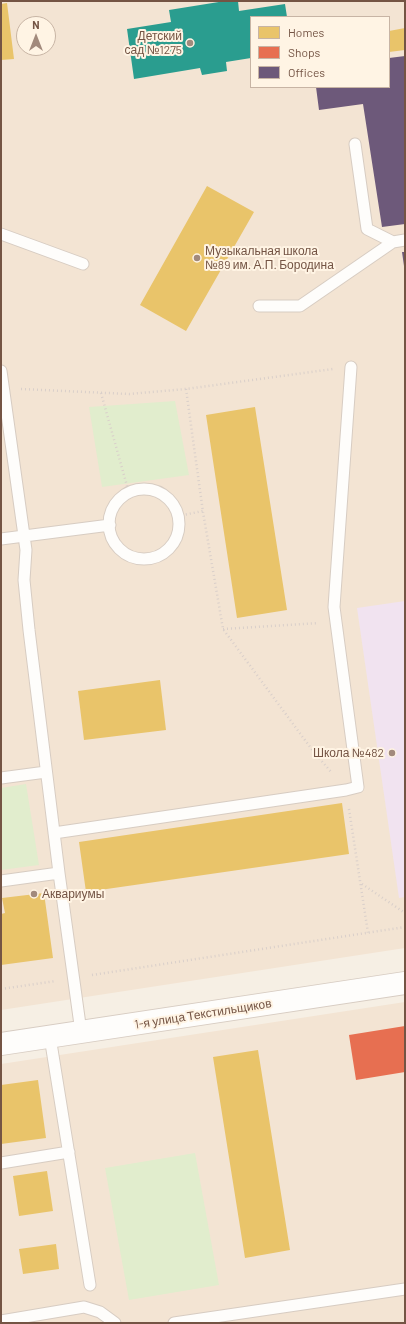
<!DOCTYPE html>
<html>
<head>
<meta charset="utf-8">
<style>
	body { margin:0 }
	#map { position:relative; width:406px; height:1324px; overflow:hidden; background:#f6efe4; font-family:Barlow,sans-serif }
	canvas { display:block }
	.frame { position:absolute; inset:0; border:2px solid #745444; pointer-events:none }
	.legend { position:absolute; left:250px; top:16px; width:140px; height:72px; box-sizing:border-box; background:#fff4e4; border:1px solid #c7b4a4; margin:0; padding:5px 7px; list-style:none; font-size:12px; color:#745444 }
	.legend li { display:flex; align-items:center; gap:8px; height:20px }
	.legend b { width:20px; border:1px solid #c7b4a4 }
	.north { position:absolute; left:16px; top:16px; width:40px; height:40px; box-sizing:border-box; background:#fff4e4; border:1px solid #c7b4a4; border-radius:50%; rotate:0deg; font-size:11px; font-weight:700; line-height:16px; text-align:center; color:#745444 }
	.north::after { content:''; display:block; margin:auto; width:14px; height:18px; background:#a28a7c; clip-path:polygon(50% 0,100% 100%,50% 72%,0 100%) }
</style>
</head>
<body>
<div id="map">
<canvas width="406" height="1324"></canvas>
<div class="frame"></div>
<ul class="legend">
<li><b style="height:11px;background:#e9c46a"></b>Homes</li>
<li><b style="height:11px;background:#e76f51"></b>Shops</li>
<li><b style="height:11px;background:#6d597a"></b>Offices</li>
</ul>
<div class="north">N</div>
</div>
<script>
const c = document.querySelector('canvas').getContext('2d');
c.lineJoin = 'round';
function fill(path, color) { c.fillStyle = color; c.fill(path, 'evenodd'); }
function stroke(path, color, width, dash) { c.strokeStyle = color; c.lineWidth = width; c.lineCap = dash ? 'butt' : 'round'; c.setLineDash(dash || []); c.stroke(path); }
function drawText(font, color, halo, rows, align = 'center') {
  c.font = font + ' Barlow,sans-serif'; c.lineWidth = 4; c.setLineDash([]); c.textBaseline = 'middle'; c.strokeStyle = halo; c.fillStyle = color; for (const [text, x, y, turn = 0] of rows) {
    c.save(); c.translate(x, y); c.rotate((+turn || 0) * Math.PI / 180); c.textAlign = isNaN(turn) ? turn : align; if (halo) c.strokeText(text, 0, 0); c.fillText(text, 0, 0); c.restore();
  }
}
fill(new Path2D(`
	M1,1H405V948L1,1010ZM251,17H389V87H251ZM24,24H48V48H24Z
	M405,1002V1323H1V1064Z`), '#f3e4d3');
fill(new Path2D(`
	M405,601V897L399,898L357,608Z`), '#f1e3f0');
fill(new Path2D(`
	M175,401L189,475L102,487L89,407Z
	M26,784L39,865L1,870V788Z
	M195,1153L219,1285L129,1300L105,1168Z`), '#e1edcd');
fill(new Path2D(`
	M7,3L14,59L1,60V4Z
	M405,28V50L389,52V31Z
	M207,186L254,212L186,331L140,305Z
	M255,407L287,610L237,618L206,415Z
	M160,680L166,730L84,740L78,691Z
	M342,803L349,854L86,892L79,842Z
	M44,893L53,958L1,965V914L5,913L2,898Z
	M258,1050L290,1250L245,1258L213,1057Z
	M38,1080L46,1138L1,1144V1085Z
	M47,1171L53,1211L19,1216L13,1176Z
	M56,1244L59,1269L23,1274L19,1249Z`), '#e9c46a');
fill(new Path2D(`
	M405,1026V1072L356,1080L349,1035Z`), '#e76f51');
fill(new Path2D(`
	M405,56V224L382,227L363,104L319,110L316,87H389V58Z
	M402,252H405V266H404Z`), '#6d597a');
fill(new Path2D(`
	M225,1H238L239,11L285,4L287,17H251V58L226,62L227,71L202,75L200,68L134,79L127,29L171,22L169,10Z`), '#2a9d8f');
const service = new Path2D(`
	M355,144L367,229L393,242
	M1,234L83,264
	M259,306H300L393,242L405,240
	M1,371L26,550L24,580L29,630L59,873L81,1032
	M109 524a35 35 0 1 1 70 0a35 35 0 1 1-70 0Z
	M1,539L110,525
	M1,778L46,772
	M54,833L346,790L358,787L334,607L351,367
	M1,881L59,873
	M50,1037L90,1285
	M1,1163L69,1152
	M1,1321L84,1307L100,1312L115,1323
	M174,1323L405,1289`);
const minor = new Path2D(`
	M1,1044L405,983`);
stroke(service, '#d7ccc2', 13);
stroke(minor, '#d7ccc2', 24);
stroke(new Path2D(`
	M21,389L129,394L186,389L333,369
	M186,389L203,512L223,629L313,751L332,773
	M101,393L129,493
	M178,516L203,511
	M223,629L318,623
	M349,809L368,933
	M362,884L405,913
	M92,975L405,927
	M1,989L56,981`), '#d9cfca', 2.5, [1, 3]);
stroke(service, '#fefdfb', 11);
stroke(minor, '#fefdfb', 22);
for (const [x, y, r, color] of [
	[190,43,4,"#a28a7c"],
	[197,258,4,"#a28a7c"],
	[392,753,4,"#a28a7c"],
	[34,894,4,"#a28a7c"]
]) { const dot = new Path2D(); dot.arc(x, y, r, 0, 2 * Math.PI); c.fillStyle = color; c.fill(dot); stroke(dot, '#fff4e4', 1.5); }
drawText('12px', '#745444', '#fff4e4', [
	["Детский",182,36],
	["сад №1275",182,50],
	["Музыкальная школа",205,251,"left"],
	["№89 им. А.П. Бородина",205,265,"left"],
	["Школа №482",384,753],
	["Аквариумы",42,894,"left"]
], 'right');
drawText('12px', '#745444', '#fff4e4', [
	["1-я улица Текстильщиков",203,1014,-9]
]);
</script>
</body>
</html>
